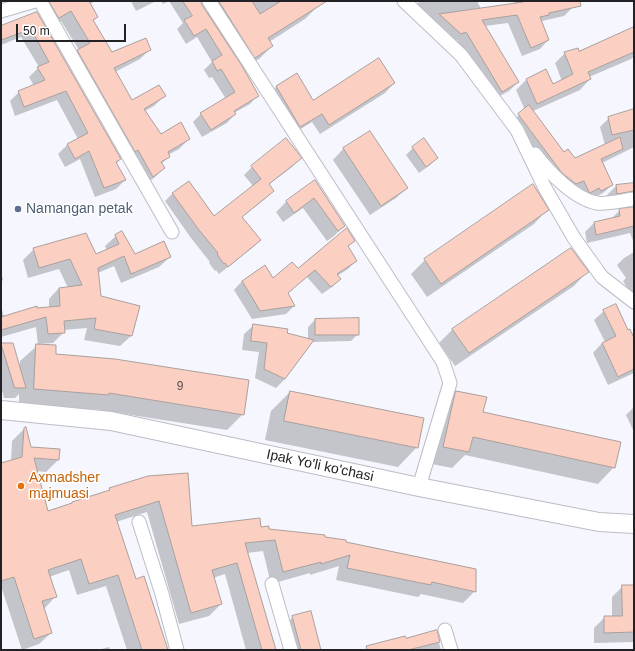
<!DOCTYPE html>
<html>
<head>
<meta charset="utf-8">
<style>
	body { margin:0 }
	#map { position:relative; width:635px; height:651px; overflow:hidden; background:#f5f6fe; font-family:Helvetica,sans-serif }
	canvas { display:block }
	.frame { position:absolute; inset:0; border:2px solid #222226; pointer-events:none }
	.scale { position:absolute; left:16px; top:24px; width:110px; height:18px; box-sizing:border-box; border:2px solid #222226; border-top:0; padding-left:5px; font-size:12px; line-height:14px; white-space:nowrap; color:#222226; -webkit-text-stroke:3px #fff; paint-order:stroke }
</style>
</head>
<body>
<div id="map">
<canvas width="635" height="651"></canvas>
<div class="frame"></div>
<div class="scale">50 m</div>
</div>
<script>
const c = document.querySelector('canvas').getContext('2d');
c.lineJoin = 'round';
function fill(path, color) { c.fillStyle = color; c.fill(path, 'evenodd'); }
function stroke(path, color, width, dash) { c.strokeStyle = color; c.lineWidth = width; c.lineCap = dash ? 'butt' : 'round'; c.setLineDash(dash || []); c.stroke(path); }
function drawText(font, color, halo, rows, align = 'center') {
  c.font = font + ' Helvetica,sans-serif'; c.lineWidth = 3; c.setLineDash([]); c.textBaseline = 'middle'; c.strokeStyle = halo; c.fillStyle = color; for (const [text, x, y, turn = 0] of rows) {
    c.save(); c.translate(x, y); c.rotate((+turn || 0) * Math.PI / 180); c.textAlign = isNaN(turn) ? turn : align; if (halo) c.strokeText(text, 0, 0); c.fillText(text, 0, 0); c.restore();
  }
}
fill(new Path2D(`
	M33,1H95L90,4L97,17L93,21L112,53L150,49L140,59L115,72L132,101L164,96L154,106L145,111L161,135L189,139L179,149L168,155L169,157L161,164L164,168L154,178L143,186L68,60L79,50L61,21L49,28Z
	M131,1H156L136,11Z
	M161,1H169L163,4Z
	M169,1H200L206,14L219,1H315L318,6L305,19L269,42L272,46L259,59L242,69L258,95L250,104L234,113L235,114L227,123L202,137L193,122L201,114L226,99L212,77L209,78L204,70L212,62L197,37L186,44L177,29L183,23Z
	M420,1H477L481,9L515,4L514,1H571L573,7L564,16L542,21L541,22L548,40L540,49L522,56L508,23L485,26L518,82L509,91L493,100L457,40L452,42L413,8Z
	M37,14L120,159L116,164L125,180L116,189L95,197L80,159L65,167L58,154L67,145L78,139L57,100L15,116L10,101L19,92L34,86L29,77L39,67L21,37L1,45V27Z
	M634,28V56L631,59L589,77L590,79L580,90L533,111L564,154L575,159L605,145L600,127L609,118L634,110V147L602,163L612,185L603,193L592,199L567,192L510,123L525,110L516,90L526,80L552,85L562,81L555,63L565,53H579Z
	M297,75L313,101L394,83L385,93L320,134L312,122L291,135L267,97L276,87Z
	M369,132L407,188L396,198L370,215L333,160L343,149Z
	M424,140L437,158L430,165L419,173L406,155L413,148Z
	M300,158L292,167L268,185L273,191L265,199L242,217L260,240L252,248L219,274L216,270L215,271L209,263L210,262L191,238L165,201L173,193L214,218L253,186L244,175L252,167Z
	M315,181L344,226L334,236L327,241L303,208L283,222L276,212L286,202Z
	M634,184V243L630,233L587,243L585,232L594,223L611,219L620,210L633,207L632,204L608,202L607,195L616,186Z
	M547,210L534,224L427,297L411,274L425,260Z
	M116,236L134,255L170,257L159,267L121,283L114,266L98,273L100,296L138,306L131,336L120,346L84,340L87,328L63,330L64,332L53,343L39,344L55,355L243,414L227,430L93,409L92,410L19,404V394L15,398H4L1,387V344H12L20,369V361L38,345L36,327L1,337V306L4,317L37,309L49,308V299L59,288H68L59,269L28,278L23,260L34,249L96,255L107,250L105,246Z
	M354,241L347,247L356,261L348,269L337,276L340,279L332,287L322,294L307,277L287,294L294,306L286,314L252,319L234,290L242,281L265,267L273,279L298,270Z
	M634,252V299L623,281L626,278L617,265L624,258Z
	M1,272L3,280L1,282Z
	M587,272L574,286L455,366L439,343L453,329Z
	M604,311L627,332L634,340V373L608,385L593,353L602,343L605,342L594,320Z
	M315,320L358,334L351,341L311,342L285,379L276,388L255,378L259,352L242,350L244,334L253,326L308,339V327Z
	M290,392L417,447L398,467L265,440L271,411Z
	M456,392L482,413L614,467L598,484L465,455L452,468L427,463L440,408Z
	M634,407V432L626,415Z
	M24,429L30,448L58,460L46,472L36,471L47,512L107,491L110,489L148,477L191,527L260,528L323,538L345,542L475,591L463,603L421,594L418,597L336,580L339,566L310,575V573L271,584L263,551L247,553L275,650H246L225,574L213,578L221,604L209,616L179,624L147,512L116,522L135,580L166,650H127L106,586L77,595L69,570L49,577L55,597L44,609L51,633L39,644L22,650L2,589H1V464L11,461L12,441Z
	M623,586H634V642L594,643V628L605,617H612V597Z
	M293,617L320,650H289L283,627Z
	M436,632L441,650H368L405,639Z
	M109,647L110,650H98Z`), '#0003');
const building = new Path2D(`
	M49,1H89L98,17L93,20L112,52L146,38L151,50L114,68L132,100L159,85L166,96L144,109L161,134L181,122L190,139L168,152L170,157L161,162L165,168L153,177L138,150L135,152L77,50L90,43L71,11L59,18Z
	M183,1H201L202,5L242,66L259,96L234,111L236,114L211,130L200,113L235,92L221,69L217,71L212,61L222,55L206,29L194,36L184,20L192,16Z
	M219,1H252L260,14L281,1H327L268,38L273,46L255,58Z
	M523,1H580L581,6L549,13V15L540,17L549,40L531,48L517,15L482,20L519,82L502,92L466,32L461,34L439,14L523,2Z
	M37,12L121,159L116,162L126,180L104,188L89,151L75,159L67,144L88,133L66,91L24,107L18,91L45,80L37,67L49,62L31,29L1,40V26Z
	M634,27V52L588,72L591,79L537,104L526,79L546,69L553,84L573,74L564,52L578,48L579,51Z
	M379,58L395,83L329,125L322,114L300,127L276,86L297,73L313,100Z
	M529,105L564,152L568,149L575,158L620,137L623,149L601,159L613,185L601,191L599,188L590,193L589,192L584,181L576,184L562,173L518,114Z
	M634,109V130L612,135L608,117Z
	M370,131L408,188L381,206L343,148Z
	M286,138L302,158L269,184L274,191L242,217L261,240L228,267L225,263L224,264L217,254L218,253L199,230L172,193L189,181L214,216L261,179L251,166Z
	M424,138L438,158L426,167L412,147Z
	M315,180L345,226L338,231L314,198L294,213L286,201Z
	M634,183V191L617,194L616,185Z
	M533,184L549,210L441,284L424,259Z
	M634,207V226L596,235L594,222L620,216L619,209Z
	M347,228L355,241L348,246L357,261L337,274L341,279L331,287L315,270L288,293L295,306L260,311L253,299L242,281L265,265L273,278L292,262L298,268Z
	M122,231L135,254L164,241L171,257L131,274L124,256L98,268L101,296L140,306L132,336L94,329L96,318L64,321L65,333L48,334L46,317L1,330V317L37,306V308L60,306L59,288L82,285L70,259L39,268L33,248L86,233L96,254L119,244L115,235Z
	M571,248L589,272L469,353L452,329Z
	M616,304L628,330L630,329L634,338V369L618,377L602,343L616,336L603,310Z
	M359,318V335H315V319Z
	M253,324L288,329L287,333L314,340L285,379L264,369L267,343L251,341Z
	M1,343H13L26,388H15Z
	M36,344L56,345V354L115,359L249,380L244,415L109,393V395L34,389Z
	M290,391L424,418L418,448L284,421Z
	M456,391L487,397L483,412L621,442L615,468L473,437L469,452L443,447L453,402Z
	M26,427L31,447L60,449L59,460L34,458L48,511L72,503V502L110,490L109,488L148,476L188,473L192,526L260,518L261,527L269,526V529L325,535V537L346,540V542L476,569V592L432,582L431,585L347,568L350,555L321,564V562L283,572L275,540L245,543L276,650H262L237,563L212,570L222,604L191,613L159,501L115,515L136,579L144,576L168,650H142L118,575L89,584L81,559L48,570L57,597L42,601L52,633L34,639L14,577L1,581V463L22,457L24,428Z
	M622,585H634V632L604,633V616H622Z
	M311,611L321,650H301L292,616Z
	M437,630L440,642L408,650H367L366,646L405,636L406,638Z`);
fill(building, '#fbd0c2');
stroke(building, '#aa9f9c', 1);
const minor = new Path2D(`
	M40,1L172,232
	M209,1L443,362L450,383L419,487
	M404,1L461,55L517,130L545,188L574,238L602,277L634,302
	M1,11L35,1
	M535,154C548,171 574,199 597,203C604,205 625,200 634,199
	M139,522L162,594L177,650
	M272,584L291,650
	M445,630L451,650`);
const secondary = new Path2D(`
	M1,410L111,421L419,487L599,522L634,524`);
stroke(minor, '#bcbdc6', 15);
stroke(secondary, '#bcbdc6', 20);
stroke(minor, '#fff', 13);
stroke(secondary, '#fff', 18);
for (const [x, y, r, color] of [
	[18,209,4,"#5c6f8a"],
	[21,486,4,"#e8710a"]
]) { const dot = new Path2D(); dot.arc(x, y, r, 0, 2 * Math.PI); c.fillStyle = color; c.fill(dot); stroke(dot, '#fff', 1.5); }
drawText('12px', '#584e4d', null, [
	["9",180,387]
]);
drawText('14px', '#4e5e75', '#fff', [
	["Namangan petak",26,209]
], 'left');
drawText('14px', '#222226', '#fff', [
	["Ipak Yo'li ko'chasi",320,466,12]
]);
drawText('14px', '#c56008', '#fff', [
	["Axmadsher",29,478],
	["majmuasi",29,494]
], 'left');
</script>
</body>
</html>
